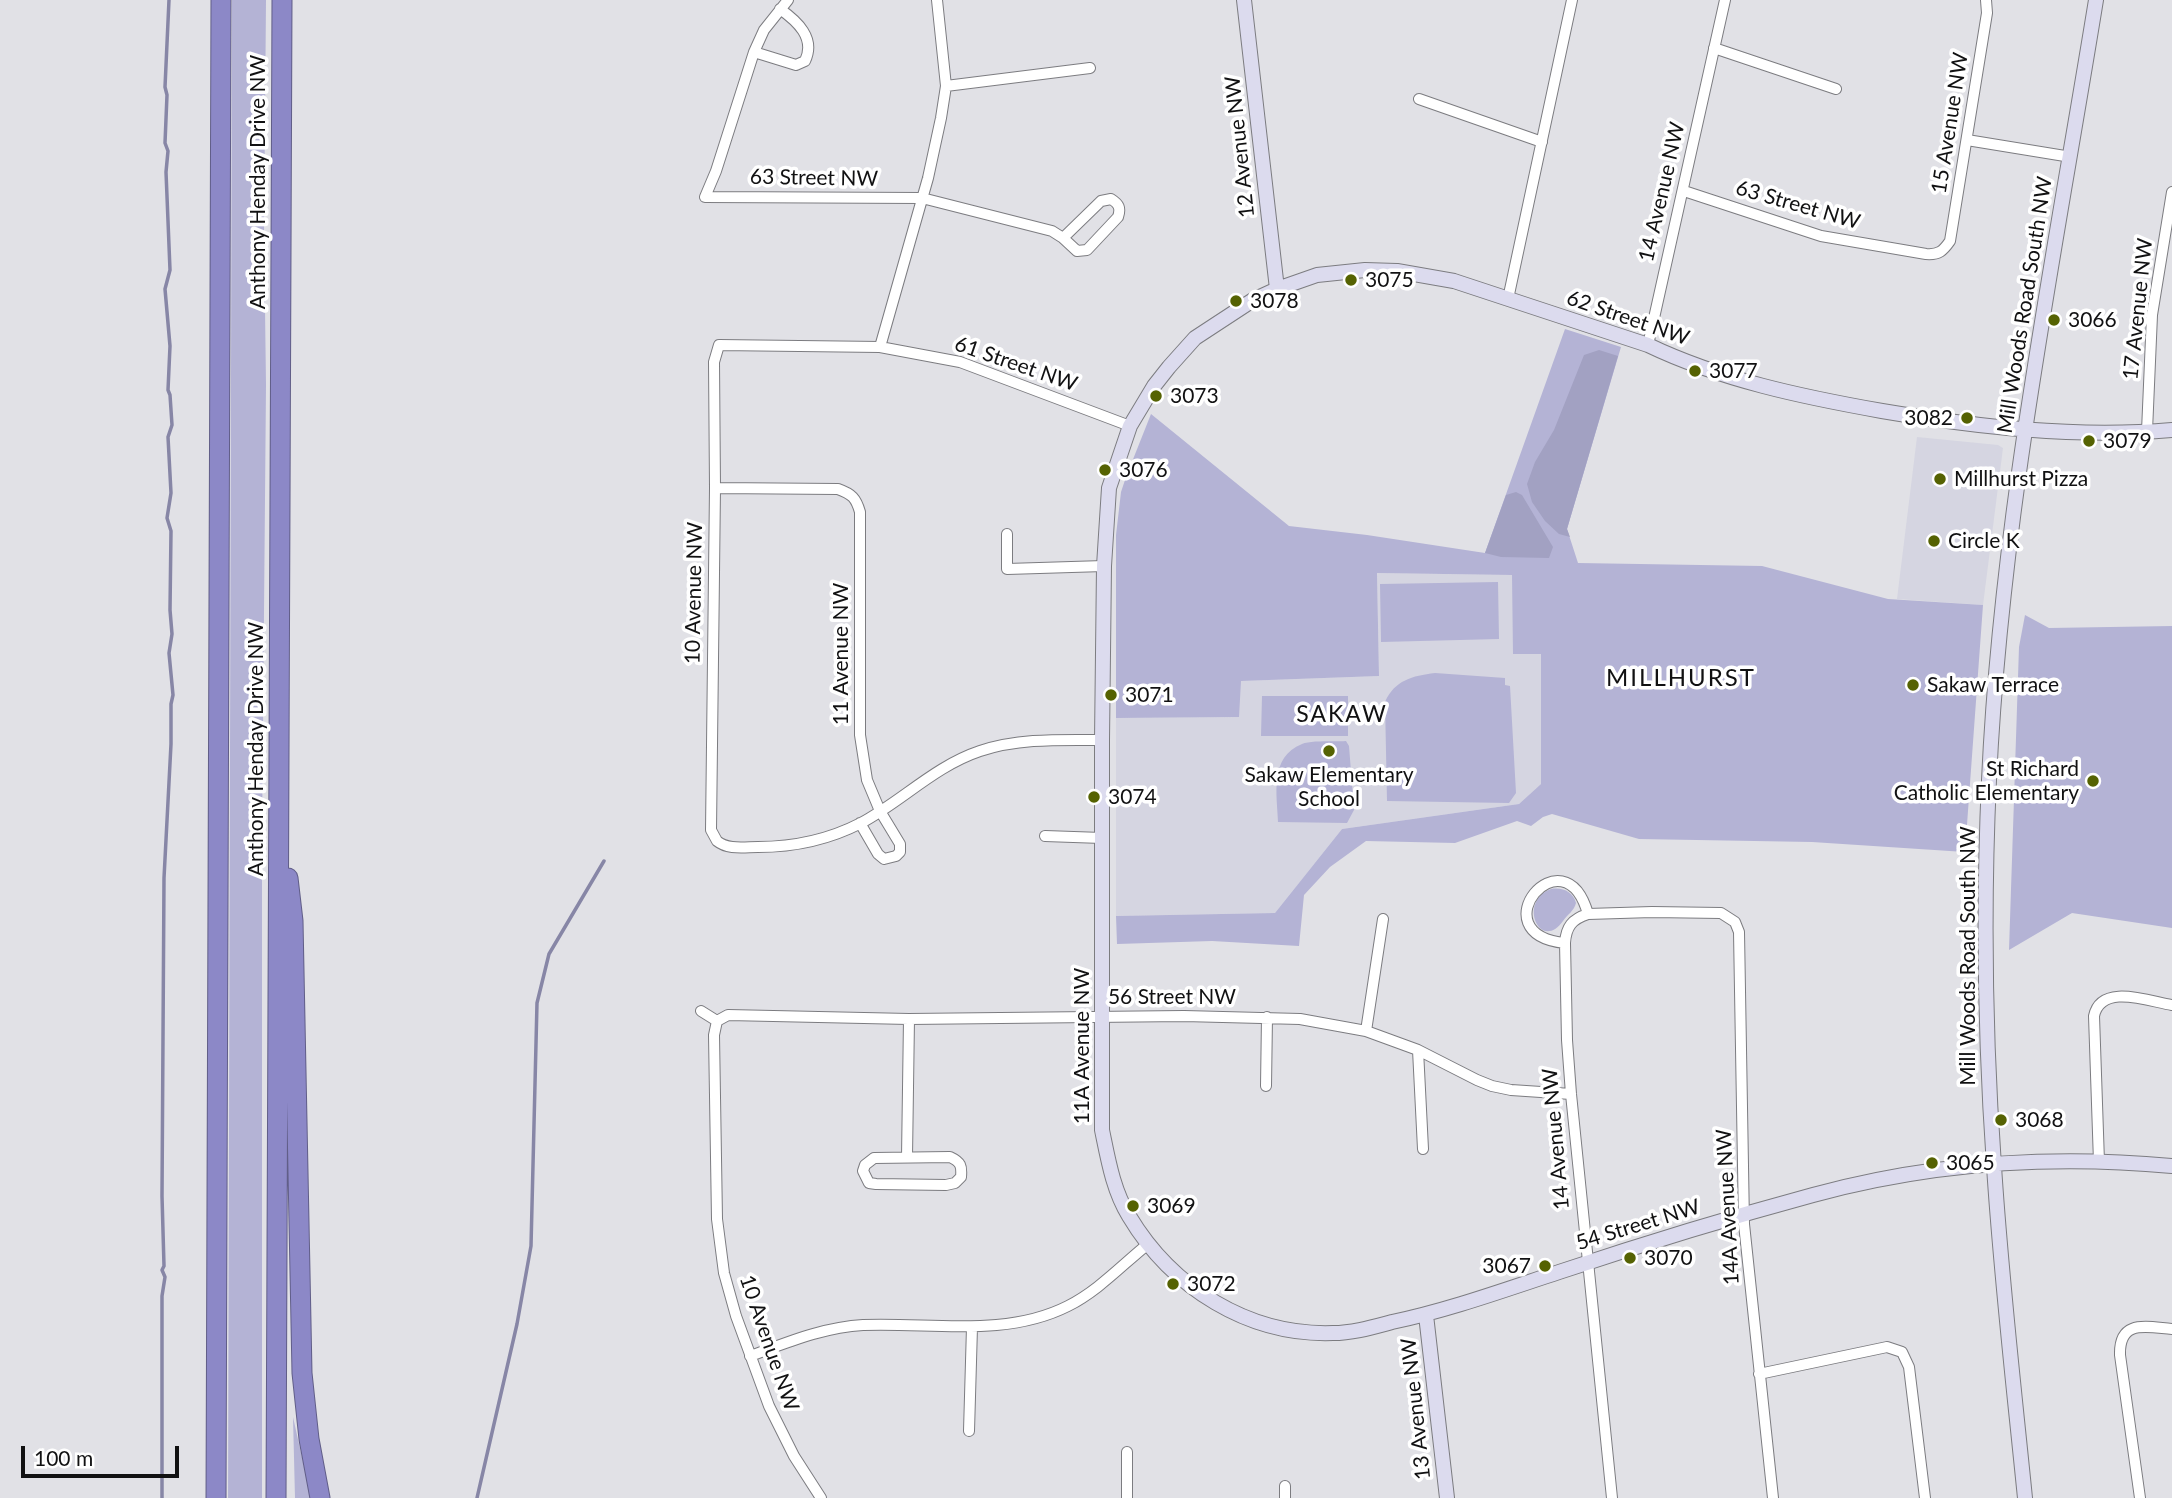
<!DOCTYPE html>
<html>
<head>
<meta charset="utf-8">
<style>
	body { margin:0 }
	#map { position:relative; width:2172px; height:1498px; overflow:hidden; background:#e1e1e6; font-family:Lato,sans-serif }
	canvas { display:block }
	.scale { position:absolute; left:21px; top:1446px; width:158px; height:32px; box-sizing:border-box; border:4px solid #111112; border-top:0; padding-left:9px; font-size:21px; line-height:24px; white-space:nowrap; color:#111112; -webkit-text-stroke:5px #fff; paint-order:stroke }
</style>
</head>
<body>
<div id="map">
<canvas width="2172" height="1498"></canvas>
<div class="scale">100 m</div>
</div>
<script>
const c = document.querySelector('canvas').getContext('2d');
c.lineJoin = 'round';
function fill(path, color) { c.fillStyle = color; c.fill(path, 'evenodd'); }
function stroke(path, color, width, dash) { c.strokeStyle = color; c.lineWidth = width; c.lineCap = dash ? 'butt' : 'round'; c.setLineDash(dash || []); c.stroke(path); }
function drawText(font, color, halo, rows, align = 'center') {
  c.font = font + ' Lato,sans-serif'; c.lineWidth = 7; c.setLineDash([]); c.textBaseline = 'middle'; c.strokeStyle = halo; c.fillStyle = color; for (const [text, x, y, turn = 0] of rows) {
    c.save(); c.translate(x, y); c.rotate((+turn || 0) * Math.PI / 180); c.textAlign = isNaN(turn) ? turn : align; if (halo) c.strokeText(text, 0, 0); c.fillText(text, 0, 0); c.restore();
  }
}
fill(new Path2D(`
	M1917,437L1998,445L2003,448L1983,605L1897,599Z
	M1377,573L1513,575V654H1541V784L1519,804L1342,829L1275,913L1116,916V718L1238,717L1240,681L1379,676Z`), '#d5d5e1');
fill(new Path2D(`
	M232,0H266L264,234L266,385L262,839V1498H228Z
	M1565,329L1621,347L1567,529L1578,563L1762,566L1888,599L1983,605L1965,852L1812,842L1639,839L1552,814L1543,817L1531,826L1517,821L1455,843L1366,841L1330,867L1304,895L1299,946L1212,941L1117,944L1116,916L1275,913L1342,829L1519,804L1541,784V654H1513L1512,575L1377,573L1379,676L1241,681L1239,717L1116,718V535L1121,492L1126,477L1151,414L1289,526L1367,535L1485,553Z
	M1498,582L1499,639L1381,642L1380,584Z
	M2025,615L2049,628L2172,626V928L2072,913L2009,950L2019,647Z
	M1435,673L1505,678V685L1510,686L1516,793L1509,803L1387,801L1385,702C1395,680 1412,676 1435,673Z
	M1262,696H1348V736H1261Z
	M1346,741L1349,746L1354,810L1347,823L1278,822C1277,794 1269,757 1302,744C1312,740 1335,742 1346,741Z
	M1551,889C1563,887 1573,892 1576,903C1574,911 1568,914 1563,921C1540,953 1517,901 1551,889Z
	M293,1417L311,1498H295Z`), '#b4b3d5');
fill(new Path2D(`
	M1599,350L1618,356L1567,529L1570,537L1559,534L1545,521L1532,502L1527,484L1535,462L1554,430L1584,355Z
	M1516,492L1522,495L1553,547L1549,558L1501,557L1485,553L1506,495Z`), '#a2a1c2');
stroke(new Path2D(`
	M162,1498V1296L165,1277L162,1270L164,1266L162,1196L164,878L171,744V704L173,695L169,653L172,634L170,610L171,531L167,518L171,493L168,437L172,425L170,395L168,390L170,346L165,289L170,270L166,172L168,151L165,143L167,95L165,87L169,0
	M477,1498L517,1324L531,1246L537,1003L549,954L604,861`), '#8786a6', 3.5);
const street = new Path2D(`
	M788,0L764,30L754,52L716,171L705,197L922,198L1052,231L1063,238L1077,251L1087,250L1118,217C1121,208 1119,204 1111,199L1101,201L1063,238
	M1714,48L1836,89
	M754,52L796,65L805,61C816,38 797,21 780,9
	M946,86L1090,68
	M1419,99L1542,142
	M1967,140L2071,157
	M1684,191L1821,236L1926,254C1939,255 1943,251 1950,241L1987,13L1986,0
	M1508,299L1572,0
	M1648,345L1725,0
	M880,347L928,178L941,118L946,86L937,0
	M2147,431L2152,315L2172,192
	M715,488L838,489C852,494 856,498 860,512V735L867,780L880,811L900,844V852L896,856L884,859L878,854L860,823
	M1007,534V569L1104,566
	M1102,740C1060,740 1020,738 980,751C935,766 902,801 861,823C830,839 793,847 758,847C744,847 728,850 717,841L711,830L715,488L714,362L719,345L880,347L960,362L1130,426
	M1045,836L1102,838
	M1565,943C1477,934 1564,829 1588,914
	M701,1011L717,1021L728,1015L909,1019L1184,1016L1300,1019L1366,1031L1418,1050L1477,1080L1492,1086L1511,1090L1571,1094
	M717,1021L714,1035L717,1219L724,1273L736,1316L769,1406L794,1456L821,1498
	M1366,1031L1383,919
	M1418,1050L1423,1149
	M1266,1086L1267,1017
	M907,1157L909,1019
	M950,1157C961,1162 962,1166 961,1177L955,1183L946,1185L876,1184L869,1183L863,1171L865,1165L874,1158Z
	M2099,1162L2094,1016C2101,983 2148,1001 2172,1005
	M750,1356C786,1343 824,1327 863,1325C930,1322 1005,1338 1068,1306C1098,1291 1122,1265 1148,1244
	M1759,1374L1887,1347L1902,1352L1909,1367L1925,1498
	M969,1431L972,1327
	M1127,1452V1498
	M1285,1498V1486
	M1612,1498L1571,1094L1567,1040L1565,943C1566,927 1572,919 1588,914L1652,912L1721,913L1735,922L1739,932L1744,1224L1773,1498
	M2140,1498L2120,1355C2119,1319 2146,1327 2172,1329`);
const secondary = new Path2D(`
	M1244,0L1277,289
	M2172,430C2075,438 1977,427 1882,411C1803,397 1721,380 1648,345L1454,281L1397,271L1365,270L1317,275L1277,289L1253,300L1195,338L1169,367L1154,386L1130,426L1109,488L1104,566L1102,740V1130C1108,1159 1113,1190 1129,1216C1172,1288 1249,1336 1333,1333C1353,1333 1373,1327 1392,1322C1449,1310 1504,1290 1559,1272C1643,1244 1728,1218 1813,1195C1930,1163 2052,1155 2172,1166
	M1426,1315L1447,1498
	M2025,1498C2014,1388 2001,1277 1994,1166C1985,1038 1983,909 1989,780C2001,518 2054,259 2096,0`);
const highway = new Path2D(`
	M288,878L293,921L302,1373L309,1439L320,1498
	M216,1498L221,0
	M276,1498L282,0`);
stroke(street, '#7c7c80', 12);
stroke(secondary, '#7c7c80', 16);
stroke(highway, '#615e88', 21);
stroke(street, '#fff', 10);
stroke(secondary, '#dcdbee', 14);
stroke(highway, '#8c88c7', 19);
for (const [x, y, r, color] of [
	[1351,280,7,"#556202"],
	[1236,301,7,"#556202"],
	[2054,320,7,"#556202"],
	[1695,371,7,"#556202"],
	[1156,396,7,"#556202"],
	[1967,418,7,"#556202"],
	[2089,441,7,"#556202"],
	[1105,470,7,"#556202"],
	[1940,479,7,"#556202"],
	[1934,541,7,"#556202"],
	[1913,685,7,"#556202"],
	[1111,695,7,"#556202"],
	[1329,751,7,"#556202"],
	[2093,781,7,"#556202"],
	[1094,797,7,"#556202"],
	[2001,1120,7,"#556202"],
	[1932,1163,7,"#556202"],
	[1133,1206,7,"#556202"],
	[1630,1258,7,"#556202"],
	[1545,1266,7,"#556202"],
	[1173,1284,7,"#556202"]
]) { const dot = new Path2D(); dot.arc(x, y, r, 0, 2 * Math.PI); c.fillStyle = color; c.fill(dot); stroke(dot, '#fff', 2.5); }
drawText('21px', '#111112', '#fff', [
	["15 Avenue NW",1950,123,-81],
	["12 Avenue NW",1240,147,-96],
	["63 Street NW",814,178,1],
	["Anthony Henday Drive NW",258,182,-90],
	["14 Avenue NW",1662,192,-77],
	["63 Street NW",1798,205,16],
	["Mill Woods Road South NW",2025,305,-81],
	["17 Avenue NW",2138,309,-84],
	["62 Street NW",1628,318,19],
	["61 Street NW",1016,364,19],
	["10 Avenue NW",694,593,-89],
	["11 Avenue NW",841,654,-90],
	["Anthony Henday Drive NW",256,749,-90],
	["Mill Woods Road South NW",1968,956,-90],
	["56 Street NW",1172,997],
	["11A Avenue NW",1082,1046,-90],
	["14 Avenue NW",1556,1139,-95],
	["14A Avenue NW",1728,1207,-93],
	["54 Street NW",1638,1225,-17],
	["10 Avenue NW",769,1343,71],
	["13 Avenue NW",1416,1409,-96]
]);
drawText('21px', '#111112', '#fff', [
	["3075",1365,280],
	["3078",1250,301],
	["3066",2068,320],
	["3077",1709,371],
	["3073",1170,396],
	["3082",1953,418,"right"],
	["3079",2103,441],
	["3076",1119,470],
	["Millhurst Pizza",1954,479],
	["Circle K",1948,541],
	["Sakaw Terrace",1927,685],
	["3071",1125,695],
	["St Richard",2079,769,"right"],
	["Catholic Elementary",2079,793,"right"],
	["Sakaw Elementary",1329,775,"center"],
	["School",1329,799,"center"],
	["3074",1108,797],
	["3068",2015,1120],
	["3065",1946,1163],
	["3069",1147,1206],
	["3070",1644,1258],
	["3067",1531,1266,"right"],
	["3072",1187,1284]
], 'left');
c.letterSpacing = '2px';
drawText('23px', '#111112', '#fff', [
	["SAKAW",1342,715]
]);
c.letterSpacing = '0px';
c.letterSpacing = '2px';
drawText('24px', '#111112', '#fff', [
	["MILLHURST",1681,678]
]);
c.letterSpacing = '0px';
</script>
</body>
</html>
